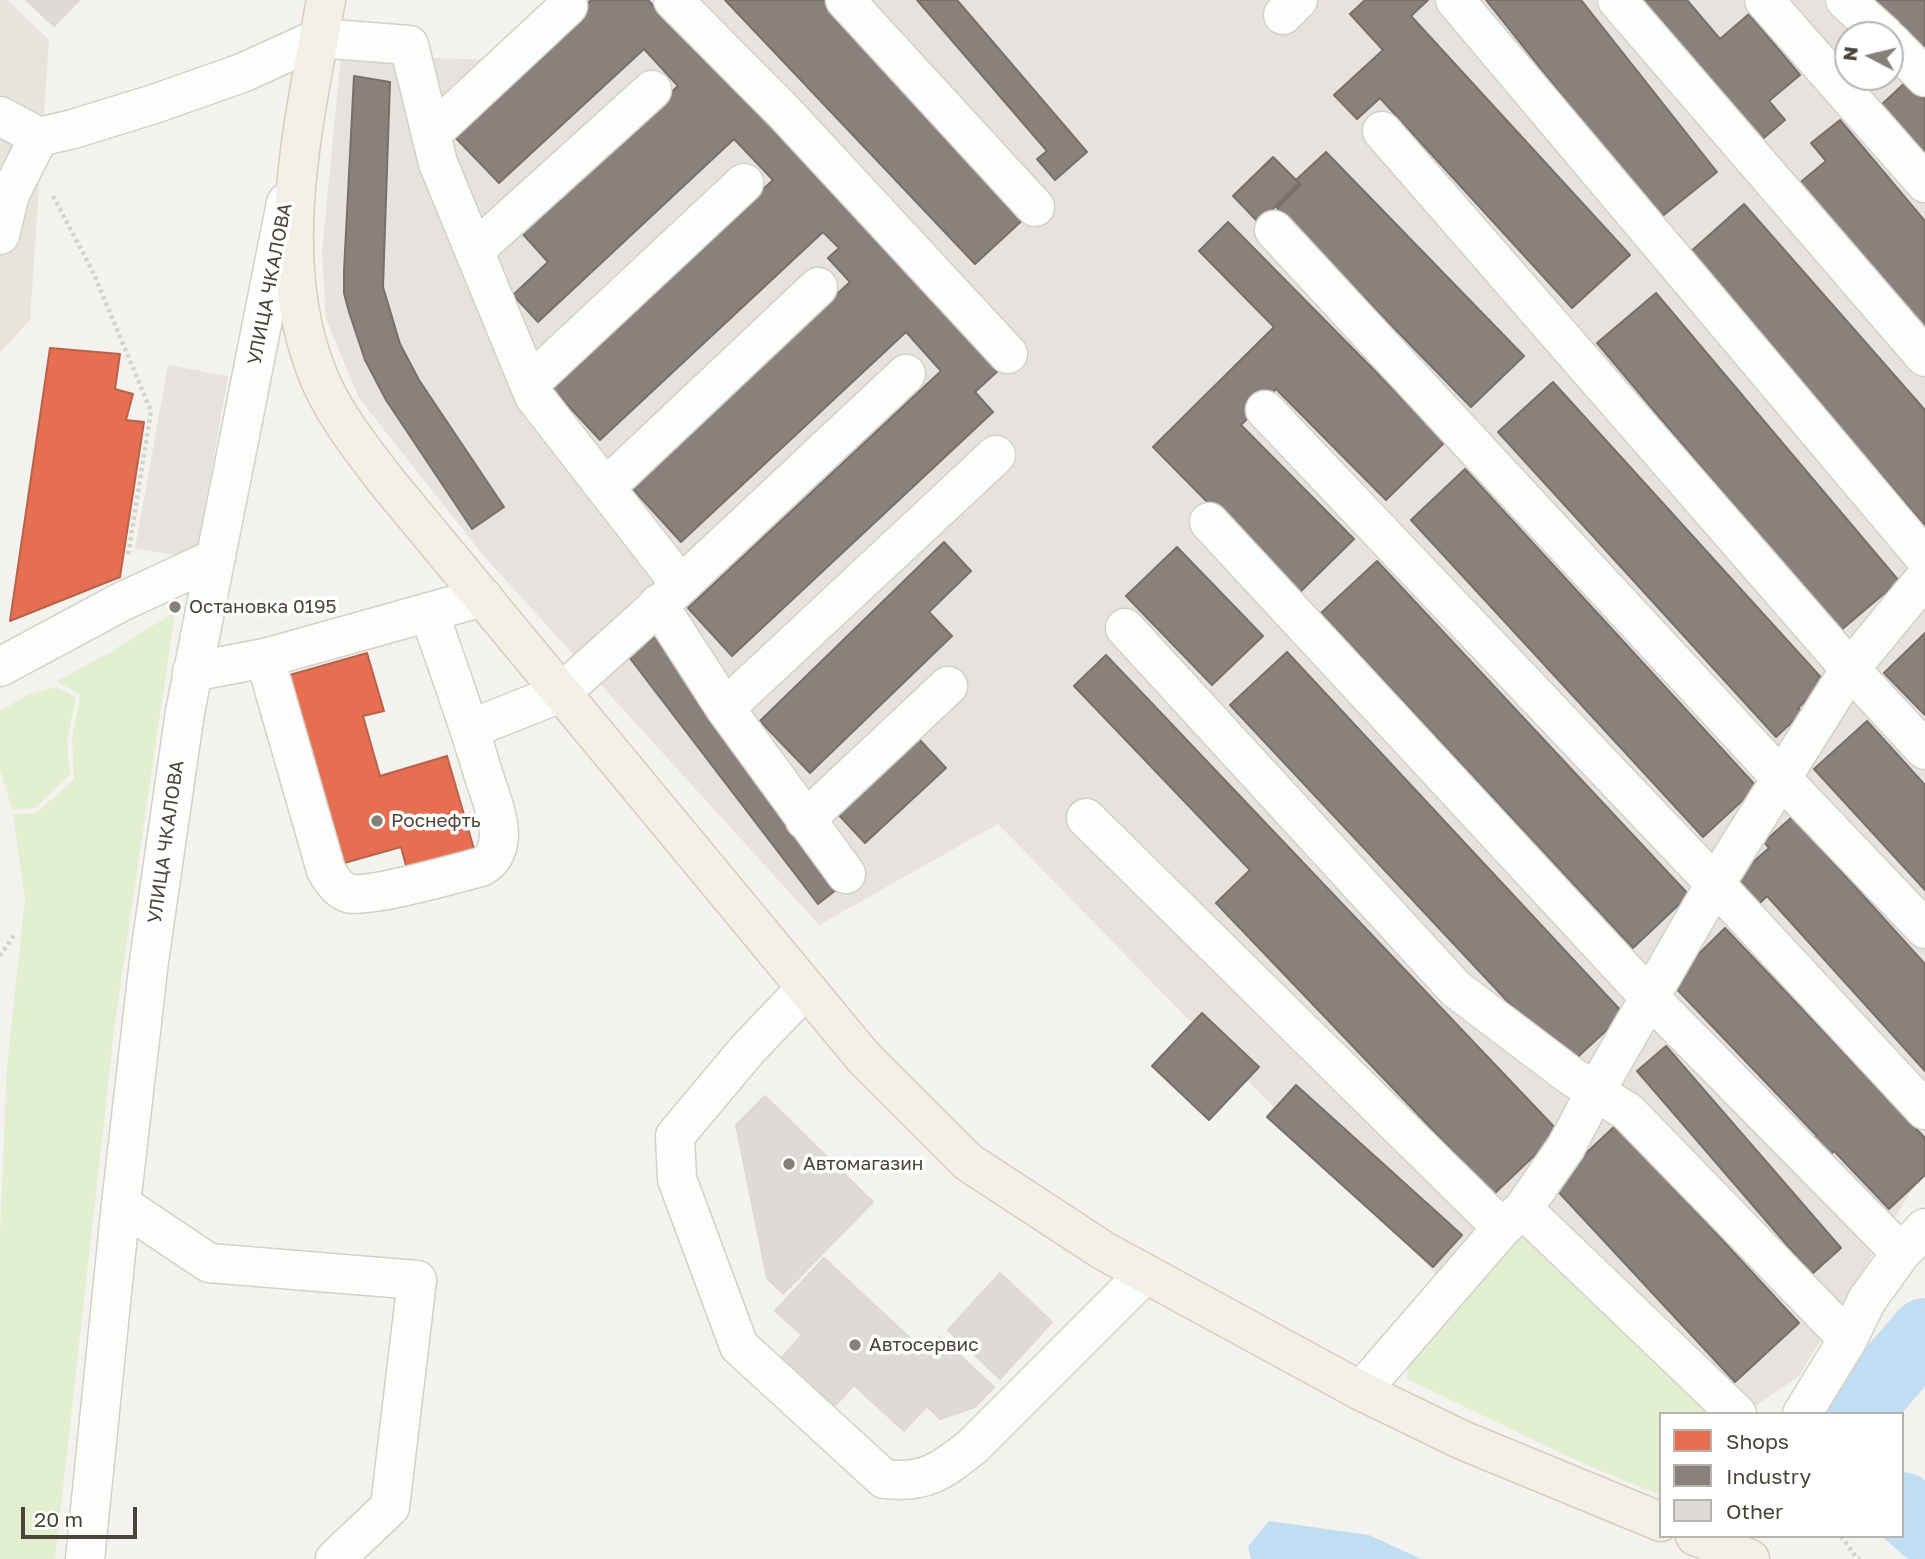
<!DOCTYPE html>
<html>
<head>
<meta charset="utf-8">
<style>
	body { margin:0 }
	#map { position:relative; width:1925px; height:1559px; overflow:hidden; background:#f4f2ee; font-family:"Golos Text",sans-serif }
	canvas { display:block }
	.legend { position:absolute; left:1659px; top:1412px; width:245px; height:126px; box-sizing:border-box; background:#fff; border:2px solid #b7b4b0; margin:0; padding:9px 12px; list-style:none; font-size:21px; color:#4b4439 }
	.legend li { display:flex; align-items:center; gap:14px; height:35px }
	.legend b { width:35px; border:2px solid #b7b4b0 }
	.north { position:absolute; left:1834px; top:21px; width:70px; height:70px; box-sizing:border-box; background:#fff; border:2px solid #b7b4b0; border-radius:50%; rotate:277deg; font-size:19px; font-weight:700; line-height:28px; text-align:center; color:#4b4439 }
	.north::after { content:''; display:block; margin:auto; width:24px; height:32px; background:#868178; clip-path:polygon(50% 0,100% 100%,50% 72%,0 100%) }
	.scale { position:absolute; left:21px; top:1507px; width:116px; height:32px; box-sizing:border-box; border:4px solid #4b4439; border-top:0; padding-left:9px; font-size:21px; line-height:24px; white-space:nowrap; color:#4b4439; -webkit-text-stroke:5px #fff; paint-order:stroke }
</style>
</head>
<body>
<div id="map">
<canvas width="1925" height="1559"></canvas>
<ul class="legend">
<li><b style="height:19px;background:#e76f51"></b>Shops</li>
<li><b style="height:19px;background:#8a817c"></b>Industry</li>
<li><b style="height:19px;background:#dedbd6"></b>Other</li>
</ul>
<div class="north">N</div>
<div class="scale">20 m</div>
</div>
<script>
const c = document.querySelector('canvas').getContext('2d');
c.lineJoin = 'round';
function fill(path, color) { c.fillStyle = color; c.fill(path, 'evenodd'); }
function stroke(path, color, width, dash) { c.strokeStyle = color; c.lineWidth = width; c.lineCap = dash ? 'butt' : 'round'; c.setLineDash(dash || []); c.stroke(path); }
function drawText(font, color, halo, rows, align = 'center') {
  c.font = font + ' "Golos Text",sans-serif'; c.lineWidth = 7; c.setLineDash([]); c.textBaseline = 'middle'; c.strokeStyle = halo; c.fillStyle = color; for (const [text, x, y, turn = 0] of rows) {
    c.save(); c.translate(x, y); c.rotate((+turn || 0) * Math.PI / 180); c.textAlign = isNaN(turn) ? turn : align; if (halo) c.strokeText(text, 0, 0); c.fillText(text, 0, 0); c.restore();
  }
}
fill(new Path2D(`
	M0,0H8L49,40L30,320L0,353Z`), '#e7e4dc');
fill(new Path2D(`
	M561,0H1925V1174L1910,1193L1799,1376L1748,1411L1540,1202L1436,1274L998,824L819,925L483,555L359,398L326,319L322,252L341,55L492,60ZM1848,35H1890V77H1848Z`), '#e6e2de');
fill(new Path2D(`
	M175,612L115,1022L55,1559H0V1232L7,1067L25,899L13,814L36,813L74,779L72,739L80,695L57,681L107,654Z
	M57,687L76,698L67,741L70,775L35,808L12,810L0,770V711L27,695Z
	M1520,1231L1723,1414H1661V1495L1582,1463L1407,1379V1368L1412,1356Z`), '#e1eecf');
fill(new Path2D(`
	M168,365L228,376L196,559L135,548Z`), '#e6e3df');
fill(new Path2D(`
	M1269,1521L1369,1535L1421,1559H1251L1248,1546Z`), '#c0ddf1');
const shops = new Path2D(`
	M50,348L120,354L115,389L133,394L126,420L144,422L120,577L10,621Z
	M367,653L384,711L363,716L380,776L447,756L474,849L407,869L401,847L344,863L272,680Z`);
fill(shops, '#e76f51');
stroke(shops, '#b8624a', 2);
const industry = new Path2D(`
	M591,0H648L703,59L708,55L1000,369L975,392L993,412L732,656L688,608L941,371L906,332L681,542L631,487L850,282L828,258L839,248L823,232L600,440L551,387L773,180L734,139L538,322L513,295L548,262L521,232L678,86L644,49L499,183L450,132Z
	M725,0H824L1028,215L975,264Z
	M917,0H957L1087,152L1055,180L1037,159L1047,151Z
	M1365,0H1428L1411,16L1630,255L1572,308L1380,98L1357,119L1334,95L1383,50L1350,14Z
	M1486,0H1581L1717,172L1660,218Z
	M1641,0H1687L1720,39L1749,14L1800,75L1769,101L1785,120L1759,142Z
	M1862,0H1925V60Z
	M354,76L390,82L383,287L400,344L419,380L504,507L472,529L386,400L365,360L349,312L344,293V271Z
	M1908,80L1925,99V153L1881,105Z
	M1840,120L1925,221V339L1796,186L1826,161L1811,143Z
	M1326,152L1524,356L1471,407L1277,208L1301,184L1296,180Z
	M1273,157L1299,183L1259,223L1233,196Z
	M1744,204L1925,410V525L1688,254Z
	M1228,222L1445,442L1386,500L1276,389L1241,425L1354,539L1298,594L1153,447L1274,327L1199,251Z
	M1656,293L1899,581L1840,631L1597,343Z
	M1553,382L1826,683L1798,708L1803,712L1776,737L1498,432Z
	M1465,469L1757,787L1703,837L1411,520Z
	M944,542L971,571L929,612L952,636L810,773L760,721Z
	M1177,547L1263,636L1212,685L1126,596Z
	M1377,561L1689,895L1633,948L1321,613Z
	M1925,633V715L1884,673Z
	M657,635L846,882L818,904L629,657Z
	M1287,652L1624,1014L1568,1066L1230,705Z
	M1106,655L1559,1132L1494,1194L1216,903L1250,870L1074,686Z
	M1867,721L1925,785V890L1814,769Z
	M918,738L946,768L865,843L837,813Z
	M1792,817L1925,964V1071L1767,896L1759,904L1735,878L1769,848L1764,842Z
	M1725,928L1925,1138V1175L1889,1209L1834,1151L1828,1157L1812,1140L1817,1136L1670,982Z
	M1202,1013L1259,1067L1209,1120L1152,1066Z
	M1666,1046L1841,1248L1812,1274L1637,1071Z
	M1296,1085L1462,1235L1433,1267L1267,1117Z
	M1616,1125L1799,1323L1735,1382L1552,1185Z`);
fill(industry, '#8a817c');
stroke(industry, '#776f68', 2);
stroke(new Path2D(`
	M1855,1414L1925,1333
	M1902,1507L1925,1528`), '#c0ddf1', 70);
const building = new Path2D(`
	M26,0H79L54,26Z
	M765,1096L873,1202L783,1294L767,1278L736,1125Z
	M824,1258L926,1353L940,1337L994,1387L975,1407L940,1419L927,1406L904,1431L854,1385L832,1409L779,1360L802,1335L775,1311Z
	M1000,1273L1052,1322L1000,1379L948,1330Z`);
fill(building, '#dedbd6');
stroke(building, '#dcd9d4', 2);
const minor = new Path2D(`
	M673,0L785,113L1008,354
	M845,0L1035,207
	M1455,0L1925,558
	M1617,0L1925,357
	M1764,0L1925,183
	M1845,0L1884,35
	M1283,15L1298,0
	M1890,41L1925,77
	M0,116L39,137L73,129L154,104L242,73L319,38L409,45L438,163L534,396L681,585L561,693L470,729
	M1382,131L1850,669L1925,750
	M431,134L568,6
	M1274,230L1782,779L1925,929
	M0,235L10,194L39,137
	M475,250L652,90
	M529,384L744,183
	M1265,410L1715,884L1925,1110
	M605,488L818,287
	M1209,522L1650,998L1901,1253
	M681,585L906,374
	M658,604L725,708L846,874
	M1125,628L1456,989L1571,1076L1628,1112L1848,1339
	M265,658L326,870C331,879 338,890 348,893C367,899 457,873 481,867C494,860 498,850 499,836C499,815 489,793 483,773C467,719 448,666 429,613
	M0,667L121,602L216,558
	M192,672L265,658L483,597
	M725,708L996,455
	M1086,818L1502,1228
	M805,820L948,686
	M806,988L747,1050L675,1136L677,1179L739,1346L884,1479C925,1484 941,1471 972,1447L1145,1274
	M121,1204L209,1263L417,1280L390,1507L335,1559
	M1523,1209L1737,1414
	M1361,1391L1502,1228L1523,1209L1566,1147L1595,1092L1715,884L1850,669L1925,578
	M1802,1414L1848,1339L1867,1300L1901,1253L1925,1228
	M85,1559L121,1204L149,961L185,712L286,203`);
const major = new Path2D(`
	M326,0C305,116 271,255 316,370C331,411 361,448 387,482L864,1058L968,1162L1104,1251L1361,1391L1462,1440L1661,1522
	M1695,1536L1750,1559`);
stroke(minor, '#d2d0cb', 41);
stroke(major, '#d6cebb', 41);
stroke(new Path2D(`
	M53,196L93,272L151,411L128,555
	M0,956L14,935
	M1841,1536L1856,1557L1860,1559`), '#d3d2cc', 4.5, [3.5, 3.5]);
stroke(minor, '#fdfdfc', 38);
stroke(major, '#f2efe6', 38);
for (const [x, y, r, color] of [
	[175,607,7,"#868178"],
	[377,821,7,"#868178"],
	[789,1164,7,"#868178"],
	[855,1345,7,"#868178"]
]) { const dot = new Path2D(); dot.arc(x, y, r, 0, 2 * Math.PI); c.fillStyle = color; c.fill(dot); stroke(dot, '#fff', 2.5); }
drawText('19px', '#4b4439', '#fff', [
	["УЛИЦА ЧКАЛОВА",270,284,-79],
	["УЛИЦА ЧКАЛОВА",166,842,-82]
]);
drawText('19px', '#4b4439', '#fff', [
	["Остановка 0195",189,607],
	["Роснефть",391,821],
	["Автомагазин",803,1164],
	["Автосервис",869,1345]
], 'left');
</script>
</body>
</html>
